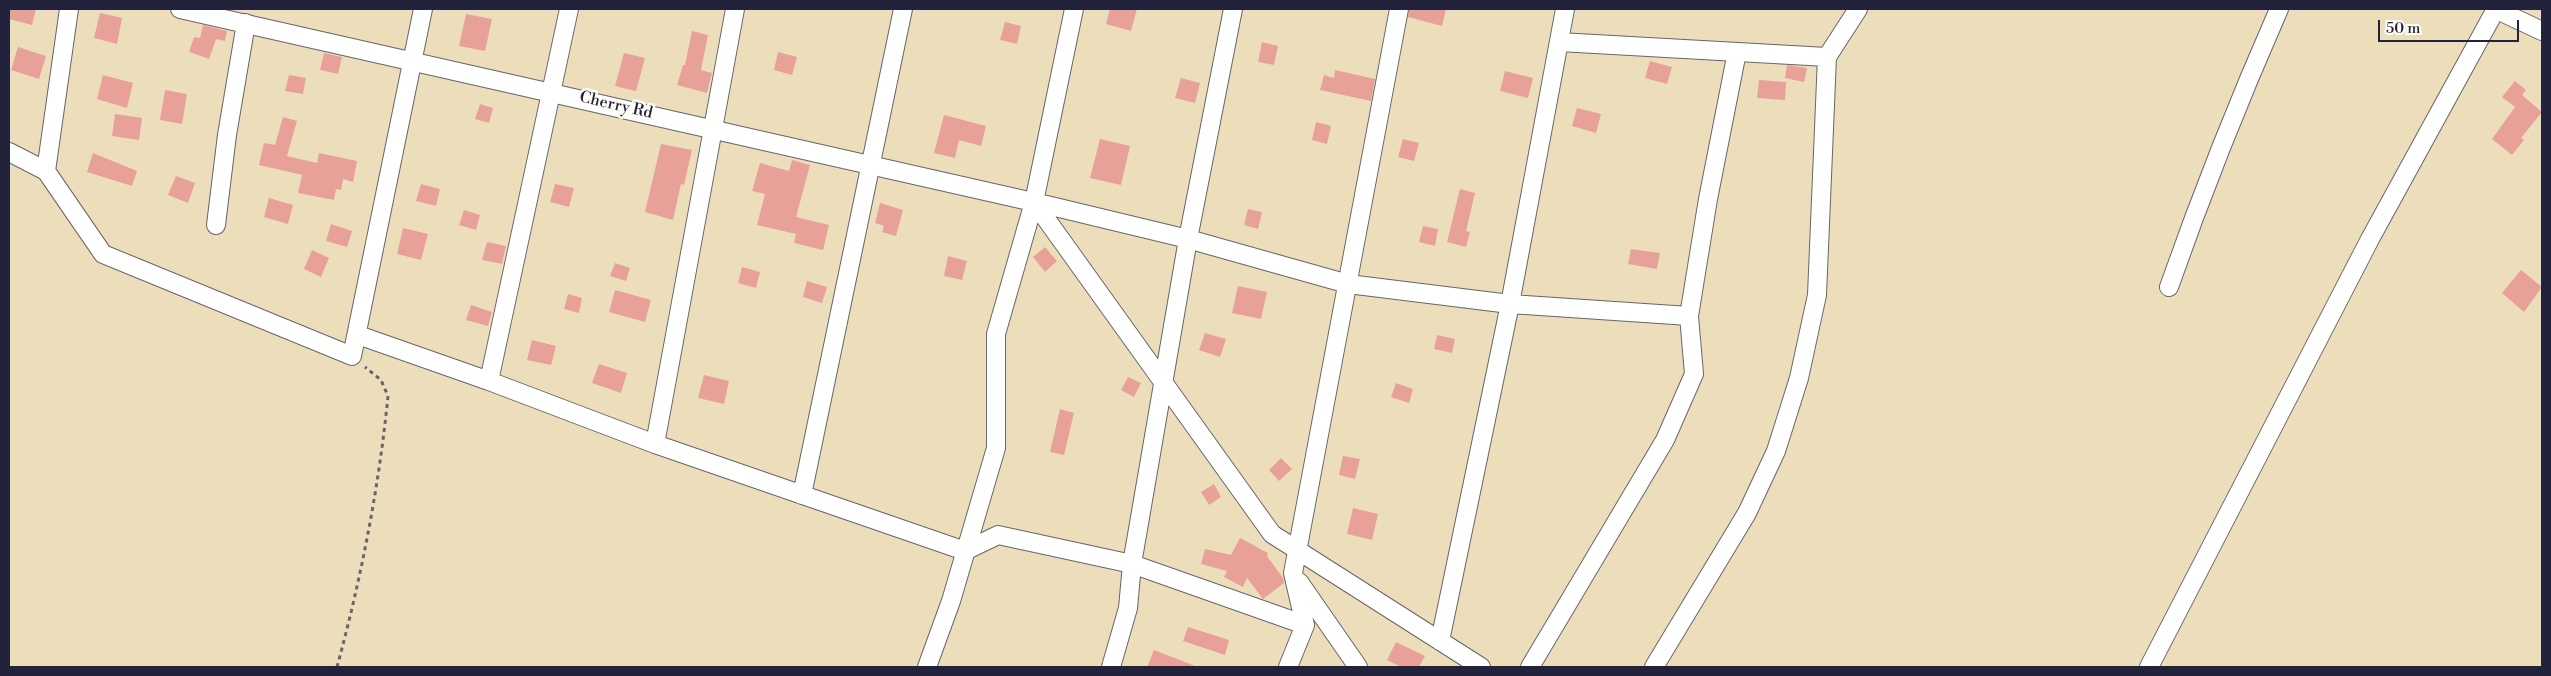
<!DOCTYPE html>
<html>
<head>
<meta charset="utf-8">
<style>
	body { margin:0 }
	#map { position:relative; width:2551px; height:676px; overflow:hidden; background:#eddebb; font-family:"Libre Bodoni",serif }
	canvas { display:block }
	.frame { position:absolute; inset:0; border:10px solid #22223b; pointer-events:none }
	.scale { position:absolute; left:2378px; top:20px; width:141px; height:22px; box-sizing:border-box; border:2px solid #22223b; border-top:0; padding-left:6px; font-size:15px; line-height:18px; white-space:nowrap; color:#22223b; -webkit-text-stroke:4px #fdfcf7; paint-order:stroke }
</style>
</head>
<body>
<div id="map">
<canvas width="2551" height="676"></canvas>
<div class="frame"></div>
<div class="scale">50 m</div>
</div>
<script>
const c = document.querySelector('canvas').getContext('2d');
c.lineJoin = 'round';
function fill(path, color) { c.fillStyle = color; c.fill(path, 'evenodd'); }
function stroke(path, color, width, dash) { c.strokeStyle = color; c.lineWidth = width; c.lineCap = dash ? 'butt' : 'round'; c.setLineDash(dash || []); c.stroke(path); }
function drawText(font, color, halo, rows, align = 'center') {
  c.font = font + ' "Libre Bodoni",serif'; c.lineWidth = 5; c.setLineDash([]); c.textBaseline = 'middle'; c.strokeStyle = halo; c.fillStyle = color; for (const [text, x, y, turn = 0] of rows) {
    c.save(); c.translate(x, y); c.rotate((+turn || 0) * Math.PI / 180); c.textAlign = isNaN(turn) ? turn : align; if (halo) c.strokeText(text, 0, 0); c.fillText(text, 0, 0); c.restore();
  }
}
fill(new Path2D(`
	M9,9H36L32,25L9,19Z
	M1110,9H1137L1131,31L1106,24Z
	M1409,9H1446L1442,26L1408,17Z
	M100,13L122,18L117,44L94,38Z
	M466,14L492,19L485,51L459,46Z
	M1005,22L1021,26L1017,44L1000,40Z
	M203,25L227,31L225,41L216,39L209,59L189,52L194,37L200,38Z
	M692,31L708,35L701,70L712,73L707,93L677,85L683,65H685Z
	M1262,42L1278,46L1274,65L1258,62Z
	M18,47L46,56L39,79L11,70Z
	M778,52L797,57L792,75L774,70Z
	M324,53L342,57L338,74L320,70Z
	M624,53L645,58L636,91L615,86Z
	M1650,61L1672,67L1667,84L1645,78Z
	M1787,65L1807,68L1804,82L1785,78Z
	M1335,70L1375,79L1371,101L1320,90L1324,75L1334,78Z
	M1505,71L1533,78L1528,98L1500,91Z
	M103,75L133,83L127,108L97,99Z
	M289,75L306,78L303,94L285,91Z
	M1181,78L1200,83L1195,103L1175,98Z
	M1759,80L1786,82L1785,100L1757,98Z
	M2515,81L2526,90L2522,95L2542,112L2521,138L2524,140L2512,155L2492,139L2515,107L2502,97Z
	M165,90L187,94L182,124L160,120Z
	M480,104L493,108L489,123L475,119Z
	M1577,108L1601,114L1596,133L1572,126Z
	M115,114L142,118L139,140L112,136Z
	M944,115L986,126L981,146L959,140L955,158L934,153Z
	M283,117L297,121L287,156L317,163L319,153L357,161L353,182L343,179L341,190L336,189L334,200L298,193L302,175L259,165L264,143L275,145Z
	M1316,122L1331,126L1327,144L1312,140Z
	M1100,139L1130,146L1121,185L1090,178Z
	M1403,139L1419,143L1414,161L1398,157Z
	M661,144L692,150L684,185L681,184L673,220L645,212Z
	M93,153L137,171L132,186L87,172Z
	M792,160L810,165L796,217L829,225L823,250L794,243L796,234L757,225L765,194L752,191L760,163L789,171Z
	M176,176L195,183L188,203L168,195Z
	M421,184L440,189L436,206L416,201Z
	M555,184L574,188L569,207L550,202Z
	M1460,189L1475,193L1466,231L1470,232L1466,247L1447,242Z
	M269,198L293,205L288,224L264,217Z
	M880,203L903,210L896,236L882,232L884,226L875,223Z
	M1248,209L1262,212L1258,229L1244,225Z
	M464,210L480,215L476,230L459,225Z
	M331,224L352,231L347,247L326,241Z
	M1423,226L1438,229L1435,246L1419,242Z
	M403,228L428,234L421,260L397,254Z
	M487,242L506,246L502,264L482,260Z
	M1045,247L1057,261L1045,272L1033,257Z
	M1631,249L1660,253L1657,269L1628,264Z
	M312,250L329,258L321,277L304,269Z
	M948,256L967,261L962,280L944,276Z
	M615,263L630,268L626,281L610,276Z
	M742,267L760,272L756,288L738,283Z
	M2521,270L2542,287L2524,312L2502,293Z
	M807,281L827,287L822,303L803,297Z
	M1238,286L1267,292L1261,319L1232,313Z
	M615,290L651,300L645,322L609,312Z
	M568,294L582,298L579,313L564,309Z
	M471,305L492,312L488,326L466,320Z
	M1205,333L1226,339L1220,357L1199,350Z
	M1437,335L1455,339L1452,353L1434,349Z
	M532,340L556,346L551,365L527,360Z
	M599,364L627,373L621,393L592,383Z
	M704,375L729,381L724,404L698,398Z
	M1128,377L1141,383L1134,397L1121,390Z
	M1396,383L1413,389L1409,403L1391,397Z
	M1060,409L1074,413L1064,455L1050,452Z
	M1343,456L1360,459L1355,479L1339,475Z
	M1281,458L1292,469L1279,481L1269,470Z
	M1214,484L1221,497L1209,505L1201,492Z
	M1353,508L1378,514L1372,540L1347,534Z
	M1240,538L1268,553L1267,556L1283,578L1284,583L1263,599L1247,578L1243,587L1224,577L1227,571L1201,564L1205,549L1231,555Z
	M1188,627L1229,640L1225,655L1183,641Z
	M1396,642L1425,656L1419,667H1401L1387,660Z
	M1154,650L1195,666V667H1147Z`), '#e8a199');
const minor = new Path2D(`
	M180,9L1051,206L1188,239L1348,284L1510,304L1689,316
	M2495,9L2542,31
	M1559,42L1827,57
	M9,152L46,171L103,254L352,356L423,9
	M46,171L69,9
	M1034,202L1272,534L1481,667
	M216,225L227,135L246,23
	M2169,287C2202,193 2239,100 2279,9
	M358,335L489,381L655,444L965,551L998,535L1132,564L1188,239L1233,9
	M489,381L569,9
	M655,444L735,9
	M802,495L903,9
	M1299,582L1358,667
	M1440,641L1510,304L1565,9
	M927,667L951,601L996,448V334L1034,202L1074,9
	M1111,667L1128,608L1132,564L1305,625L1293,573L1399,9
	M1288,667L1305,625
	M1530,667L1665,440L1694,374L1689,316L1708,199L1737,52
	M1654,667L1747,513L1776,451L1799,378L1817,295L1827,57L1858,9
	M2149,667L2370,239L2496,9`);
stroke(minor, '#696468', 20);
stroke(new Path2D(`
	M337,667C361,579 379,487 388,396L381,380L365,367`), '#696468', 3, [4, 4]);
stroke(minor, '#fff', 18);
drawText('16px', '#22223b', '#fdfcf7', [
	["Cherry Rd",616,106,13]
]);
</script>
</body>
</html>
